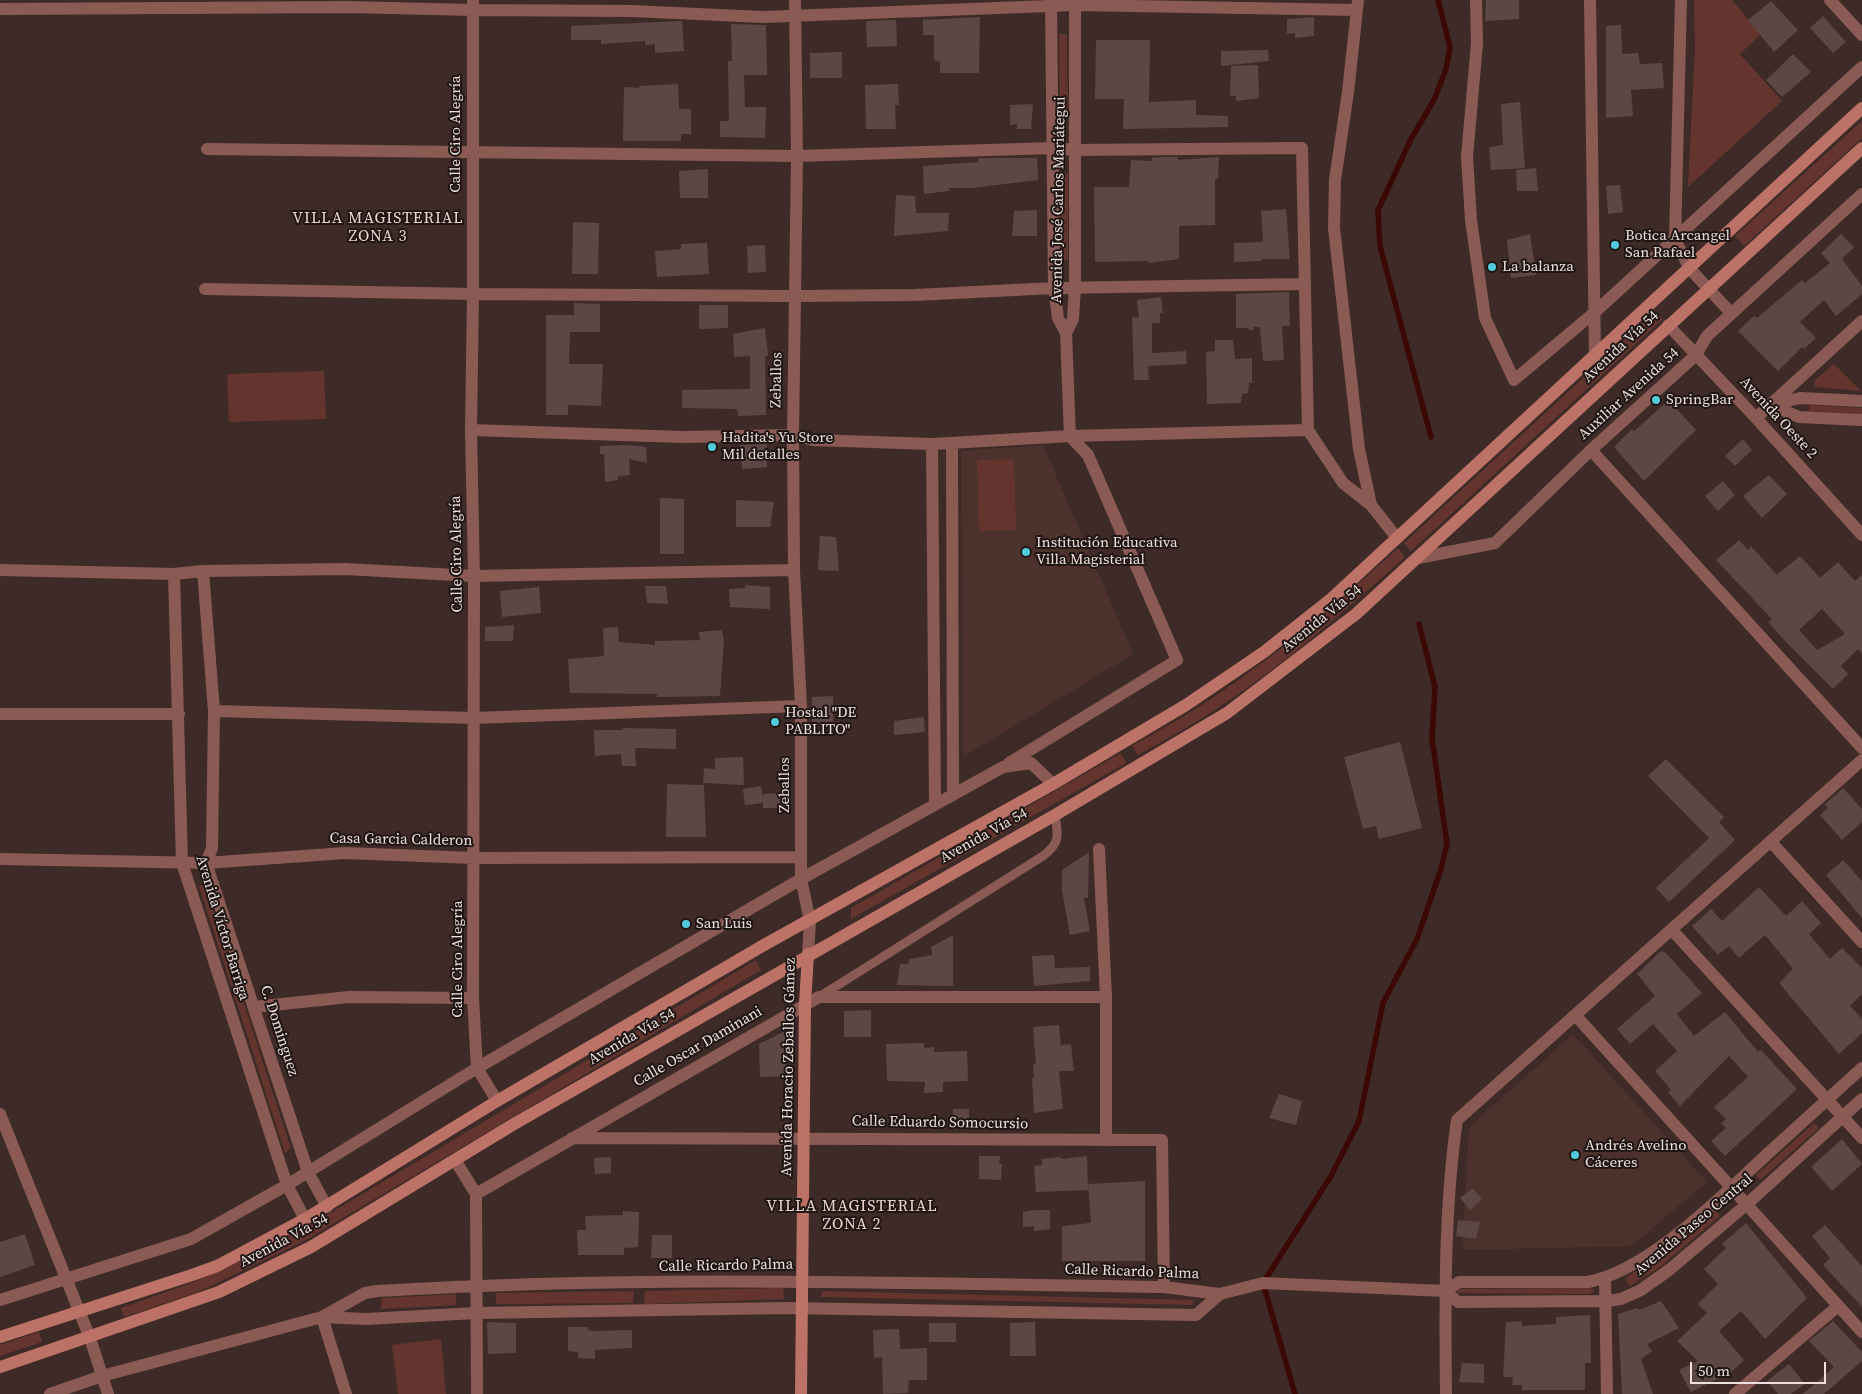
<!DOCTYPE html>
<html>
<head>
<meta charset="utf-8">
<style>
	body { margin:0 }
	#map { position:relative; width:1862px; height:1394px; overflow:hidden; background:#3e2b27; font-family:"Source Serif 4",serif }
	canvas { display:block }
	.scale { position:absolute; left:1690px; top:1362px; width:136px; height:22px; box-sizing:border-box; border:2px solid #ecdfdd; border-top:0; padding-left:6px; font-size:15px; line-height:18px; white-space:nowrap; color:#ecdfdd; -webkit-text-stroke:4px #1f1614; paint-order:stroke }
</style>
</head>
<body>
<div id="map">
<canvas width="1862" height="1394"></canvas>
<div class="scale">50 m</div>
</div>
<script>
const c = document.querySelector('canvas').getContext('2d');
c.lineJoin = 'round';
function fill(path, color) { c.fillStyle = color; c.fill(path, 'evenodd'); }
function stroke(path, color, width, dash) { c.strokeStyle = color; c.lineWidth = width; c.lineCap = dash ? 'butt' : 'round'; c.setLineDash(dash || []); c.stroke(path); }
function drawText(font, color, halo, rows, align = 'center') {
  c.font = font + ' "Source Serif 4",serif'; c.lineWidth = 4; c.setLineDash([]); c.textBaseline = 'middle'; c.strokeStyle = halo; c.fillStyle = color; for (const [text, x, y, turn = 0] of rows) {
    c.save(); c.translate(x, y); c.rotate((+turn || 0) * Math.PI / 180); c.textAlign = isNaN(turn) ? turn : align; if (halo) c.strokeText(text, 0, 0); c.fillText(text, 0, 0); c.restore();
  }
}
fill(new Path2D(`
	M1043,445L1133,654L963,757L961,451Z
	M1573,1034L1707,1182L1632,1246L1462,1250L1469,1127Z`), '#4c312d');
fill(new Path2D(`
	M1694,0H1732L1761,34L1740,54L1782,101L1688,187L1695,48Z
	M1059,34H1067L1068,118H1060Z
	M1862,121V138L1744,246L1735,236Z
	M1060,174H1068V260H1059Z
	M1656,311L1663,319L1411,551L1404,543Z
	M1834,364L1861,391L1815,387L1814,381Z
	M324,371L326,419L229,422L227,374Z
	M1809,405L1862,408V414L1809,411Z
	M1014,459L1016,530L979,531L977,460Z
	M1398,548L1405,557C1345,611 1284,665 1216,709C1191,726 1164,740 1138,755L1132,746C1158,731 1186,716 1211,699C1278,655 1338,602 1398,548Z
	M1121,753L1126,763L851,919V908Z
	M205,885L291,1148L285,1153L199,886Z
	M756,960L761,970L304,1241L198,1292L124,1317L121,1308L194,1282L300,1231Z
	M1814,1123L1819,1128L1760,1180L1756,1175Z
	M1716,1210L1720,1216L1661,1266L1630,1286L1625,1278L1655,1259Z
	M783,1288L784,1299L644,1304L645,1291Z
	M1590,1288L1594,1291L1590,1294L1457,1293V1289Z
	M634,1291L633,1303L496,1304V1293Z
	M822,1291L1193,1300V1305L821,1297Z
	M456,1294V1305L381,1309L382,1298Z
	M39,1332L42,1342L0,1356V1345Z
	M441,1339L446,1394H398L392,1345Z`), '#64352f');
stroke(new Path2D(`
	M1431,437L1380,246L1378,210L1411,139L1435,98L1446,69L1450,47L1438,0
	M1295,1394L1263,1283L1331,1176L1359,1121L1383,1003L1417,939L1441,869L1447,844L1432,738L1435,687L1419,624`), '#3c0805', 5.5);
fill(new Path2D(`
	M1486,0H1519V19L1485,21Z
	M1771,1L1798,30L1774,52L1748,20Z
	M1823,16L1846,42L1833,53L1810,28Z
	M980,17L979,73H940V62L934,60V35H923V20Z
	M1314,17V36L1295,38V33L1287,34V19Z
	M896,20L897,46L867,47L866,21Z
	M682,21L684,51L655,53V44L645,45V41L601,44V40H571V26Z
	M731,24L766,25L767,75H744L745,107H766L765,138L720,137V121H729L728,61H732Z
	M1621,25L1622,54L1638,53L1640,64L1662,63L1664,88L1631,90L1633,116L1606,118V26Z
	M1096,40H1150L1149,102L1196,100V115L1228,116V127L1123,129L1124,99H1095Z
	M1268,50L1269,61L1221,66V51Z
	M842,52V78H810V53Z
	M1793,54L1811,72L1782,97L1766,80Z
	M1258,65L1259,98L1236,101V96H1230L1231,66Z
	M678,84L679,109H691V134H681V141H623L624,87L639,88V86Z
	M898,84L899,105H895L896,129H866L865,85Z
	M1520,102L1525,168L1491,170L1489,147L1503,145L1501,104Z
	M1033,104L1031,129H1017V124L1010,125V105Z
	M1162,157H1178V160L1219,157L1218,179H1215V225L1179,226V259L1148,263L1149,261L1095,262L1094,187H1129L1131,160L1152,161V158Z
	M978,158H1037L1038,180L972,188H949V191L924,194L923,166L978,162Z
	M1536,168L1538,191H1517L1516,170Z
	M708,169V198H680L679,171Z
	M1620,185L1623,212L1608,214L1606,186Z
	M896,195L915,196L916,213H949L948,231L894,236Z
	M1286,209L1290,259H1262V261L1234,262V243L1263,242L1261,211Z
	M1037,210V236H1012L1014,211Z
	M573,222L599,223L598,274H572Z
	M1530,234L1536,275L1511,278L1507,240Z
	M1841,234L1854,247L1842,259L1862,286V294L1836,316L1824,300L1800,322L1816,338L1804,349L1802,347L1778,371L1738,331L1754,316L1757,318L1802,280L1805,283L1830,263L1821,253Z
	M707,243L709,274L657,277L655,251L681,249V244Z
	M765,245L766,272L748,273L747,246Z
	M1289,292L1290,326H1282L1284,360L1263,361L1260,327H1254V330H1249L1248,328H1236V294Z
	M1161,297L1163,313H1160V323H1152V353L1186,351L1187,364L1148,366L1149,380H1134L1132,317L1139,318L1137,300Z
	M574,303L600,304V332H570L569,364H603L601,406L568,405V415H546V315H574Z
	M699,305H728V328L699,329Z
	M765,328L768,355L765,356L766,415L738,416L737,409L682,408V390L750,389V356L734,357L733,334Z
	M1215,340H1233L1235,359L1252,358V383H1249L1248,393L1242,394L1241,403L1207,404L1206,352L1215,351Z
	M1669,400L1696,430L1644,481L1614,447L1632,429L1634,431Z
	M1743,439L1752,450L1735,466L1725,456Z
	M767,444V467L742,469L740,445Z
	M629,445L646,447L647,463L629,459L630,475L618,476V480L605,482L604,454H600V446Z
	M1769,475L1787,494L1762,518L1743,496Z
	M1723,481L1735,495L1718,511L1705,496Z
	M660,498L684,499V554H660Z
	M736,500L774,502L770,527H736Z
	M820,536L836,537L839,571L818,570Z
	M1739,540L1748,550L1751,546L1777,575L1800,556L1820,578L1838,562L1855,581L1862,575V653L1858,649L1841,666L1848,674L1833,689L1786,642L1768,622L1772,619L1716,560ZM1822,609L1845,634L1817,650L1799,630Z
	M745,585L770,587V609L730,607L729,589L745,588Z
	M645,586H666L668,604L647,603Z
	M539,587L541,613L502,617L500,591Z
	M514,625L513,641H485V627Z
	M618,627L619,642L655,645V641L700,640L699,632L722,630L724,641L720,696L657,697V694L570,693L568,659L604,656L603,628Z
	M833,696V725L812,726V697Z
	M924,717L925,732L894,735V721Z
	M623,728L676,729V749L635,748L636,766H622L621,754L595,756L594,730H623Z
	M1400,742L1422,828L1379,839L1376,826L1363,829L1344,757Z
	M743,757L744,785L703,783L704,768L715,769V758Z
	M1666,759L1724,817L1719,822L1735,840L1669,902L1656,888L1709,838L1648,776Z
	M667,784L704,785L706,837H666Z
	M761,786L763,800V794L785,793L786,808H763V803L745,805L743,789Z
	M1843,788L1862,809V822L1842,840L1820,815L1828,808L1825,804Z
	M1089,852L1088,898H1084L1090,931L1070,935L1062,890V870Z
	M1843,860L1862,881V918L1826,875Z
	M1759,887L1786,916L1802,901L1821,923L1809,934L1830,959L1842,948L1862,968V994L1850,1006L1862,1019V1033L1839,1054L1779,983L1793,969L1765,935L1739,958L1729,946L1718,955L1692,926L1711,909L1722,921Z
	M953,935V986L897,985L900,964H908L910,959L932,955L931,947Z
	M1661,951L1666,953L1702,993L1677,1014L1694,1036L1725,1012L1758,1052L1761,1050L1797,1089L1725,1156L1711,1141L1726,1128L1721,1123L1726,1119L1714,1107L1748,1077L1729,1056L1680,1106L1668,1092L1671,1090L1655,1071L1677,1051L1653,1024L1630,1044L1617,1029L1655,996L1637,974Z
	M1054,955L1055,968L1090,967V981L1034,986L1032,956Z
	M871,1010V1037H844V1011Z
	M1059,1025L1061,1045L1071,1044L1074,1071H1059L1063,1109L1034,1113L1032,1078H1034L1033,1064H1036L1033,1027Z
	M785,1031L786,1076L760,1077L759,1044Z
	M924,1043V1048L934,1047V1052L967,1051L968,1081L943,1082V1092L924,1093L925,1082L887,1081L886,1044Z
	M1279,1094L1302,1101L1296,1125L1269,1118Z
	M953,1109H969V1124H953Z
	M1842,1139L1862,1164L1832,1191L1811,1167Z
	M979,1156H1000L999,1164H1002L1001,1180L979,1179Z
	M1087,1156L1088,1190L1036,1192L1034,1166L1042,1165V1159L1061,1157V1159Z
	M611,1157V1173L595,1174L594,1158Z
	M1145,1181V1261H1062V1226L1091,1223L1088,1184Z
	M1473,1188L1482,1199L1470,1210L1460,1198Z
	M1034,1210H1050V1229L1034,1231V1226L1023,1227V1212Z
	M623,1211L639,1212L638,1247L624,1248V1255H578L577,1230H586L585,1216L623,1215Z
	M1458,1220L1480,1222L1476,1239L1456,1236Z
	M1746,1223L1807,1298L1765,1339L1741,1311L1719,1331L1744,1360L1727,1376L1725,1375L1691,1392L1679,1370L1698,1361L1677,1341L1707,1313L1698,1304L1718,1284L1704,1269L1726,1248L1722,1244Z
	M1825,1225L1862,1266V1307L1823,1265L1830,1258L1812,1236Z
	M25,1234L35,1265L0,1277V1242Z
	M652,1235H672V1258H651Z
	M1661,1301L1679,1328L1647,1344L1652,1351L1641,1359L1653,1394H1622L1618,1314L1638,1308L1639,1310Z
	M1590,1315L1591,1363H1585V1390H1522V1385H1512L1513,1377H1503L1506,1322L1522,1321V1326L1556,1324V1317Z
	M1833,1321L1862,1352V1361L1824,1394H1803L1834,1367L1809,1341Z
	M487,1322L516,1323V1353L488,1354Z
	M1035,1322L1036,1356H1010V1323Z
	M929,1323H956V1342H929Z
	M568,1327H588V1330L595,1331L632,1330V1348L595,1350V1359L578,1358V1352L568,1351Z
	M899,1329L900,1349L927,1348V1380H909L908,1393L883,1394L882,1357L874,1358L873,1330Z
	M1462,1363L1484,1364V1383L1459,1382Z
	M1789,1364L1805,1384L1791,1394H1778L1767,1381Z`), '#5d4744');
stroke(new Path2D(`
	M819,997L1043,856C1061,842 1058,836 1055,815`), '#8a5b54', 9);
stroke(new Path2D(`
	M473,0V294L471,430L474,576L473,998L477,1068L497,1101
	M795,0L797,156L793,435L794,570L801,706V879L810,921
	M1358,0L1348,92L1335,180L1334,228L1359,449L1371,505L1397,538
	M1476,0L1477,43L1467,157L1471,220L1485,318L1514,380L1595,312L1862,67
	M1590,0L1595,357
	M1681,0L1675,240L1690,269L1731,313
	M1830,0L1862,35
	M0,9L348,7L473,10L632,11L763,17L1075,5L1357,10
	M207,149L797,156L1053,148L1076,150L1302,148L1308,430L1343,483L1371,505
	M205,289L473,294L795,296L915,295L1054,288L1304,284
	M1066,333L1073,319L1075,288V0
	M1774,404L1800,398L1862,401
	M1771,405L1799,417L1862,420
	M1756,418L1862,321
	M471,430L683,437L793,435L813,440L932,444L1070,436L1308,430
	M952,443L953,795
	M932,444L935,804
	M1591,450L1862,748
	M1418,558L1495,543L1591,450L1696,355L1707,336L1862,194
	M0,570L174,574L203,571L345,569L474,576L794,570
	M203,571L214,711L212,848L206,863L308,1172L327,1207
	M174,574L182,863L287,1185L305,1219
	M214,711L474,718L801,706
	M0,714H179
	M1009,763L1177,660L1088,455L1070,436L1066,333L1058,318L1054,288L1051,0
	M1771,842L1862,942
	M1099,849L1106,997V1140
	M0,859L206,863L345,853L474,858L801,857
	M1672,930L1862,1138
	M254,1007L349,997L473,998
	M1576,1016L1862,1332
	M0,1114L90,1338L108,1394
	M572,1138L1162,1140L1164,1287
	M455,1160L476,1194L477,1394
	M476,1194L819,997H1106
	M1605,1279L1607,1394
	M1445,1291L1459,1282H1588C1647,1271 1719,1199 1763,1158C1796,1128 1829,1098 1862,1068
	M1445,1291L1458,1302L1607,1301L1621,1299L1641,1290L1669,1270L1746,1205L1862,1099
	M0,1300L191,1239L287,1185L477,1068L801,879L1003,767L1031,763L1053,784
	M322,1317L366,1319L476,1313L787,1308L1196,1315L1220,1294
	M322,1317L346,1394
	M50,1394L102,1376L322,1317L365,1293L377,1291C639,1275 902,1283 1164,1287L1220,1294L1263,1283L1445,1291
	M1446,1394C1445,1303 1444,1210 1457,1120L1862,760
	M1735,1394L1838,1306`), '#8a5b54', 12);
stroke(new Path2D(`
	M1668,325L1756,418L1862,535
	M808,954L810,921`), '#8a5b54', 12);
stroke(new Path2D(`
	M0,1337L192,1275L217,1266L305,1219L497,1101L764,945L1053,784L1186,705L1264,652L1331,599L1862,108
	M0,1367L219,1292L311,1247L514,1124L1055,815L1227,713L1356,614L1862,148
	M801,1394L805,1004L808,954`), '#bc7267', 12);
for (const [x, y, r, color] of [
	[1615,245,5,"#53cadc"],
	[1492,267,5,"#53cadc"],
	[1656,400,5,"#53cadc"],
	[712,447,5,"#53cadc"],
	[1026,552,5,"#53cadc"],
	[775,722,5,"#53cadc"],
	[686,924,5,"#53cadc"],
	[1575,1155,5,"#53cadc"]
]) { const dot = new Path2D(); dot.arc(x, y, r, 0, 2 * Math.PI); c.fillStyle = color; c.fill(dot); stroke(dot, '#1f1614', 2); }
drawText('15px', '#ecdfdd', '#1f1614', [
	["Calle Ciro Alegría",456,134,-90],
	["Avenida José Carlos Mariátegui",1059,200,-89],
	["Avenida Vía 54",1621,347,-43],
	["Zeballos",777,380,-89],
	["Auxiliar Avenida 54",1629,394,-42],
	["Avenida Oeste 2",1778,418,47],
	["Calle Ciro Alegría",457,554,-91],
	["Avenida Vía 54",1322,619,-39],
	["Zeballos",785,785,-90],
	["Avenida Vía 54",984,836,-29],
	["Casa Garcia Calderon",401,840,1],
	["Avenida Víctor Barriga",222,928,73],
	["Calle Ciro Alegría",458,959,-90],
	["C. Dominguez",279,1031,72],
	["Avenida Vía 54",632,1037,-30],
	["Calle Oscar Daminani",698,1047,-30],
	["Avenida Horacio Zeballos Gámez",789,1067,-89],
	["Calle Eduardo Somocursio",940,1123,1],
	["Avenida Paseo Central",1694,1225,-40],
	["Avenida Vía 54",284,1241,-28],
	["Calle Ricardo Palma",726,1266,-1],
	["Calle Ricardo Palma",1132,1272,2]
]);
drawText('15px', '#ecdfdd', '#1f1614', [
	["Botica Arcangel",1625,236],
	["San Rafael",1625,253],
	["La balanza",1502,267],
	["SpringBar",1666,400],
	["Hadita's Yu Store",722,438],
	["Mil detalles",722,455],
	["Institución Educativa",1036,543],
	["Villa Magisterial",1036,560],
	["Hostal \"DE",785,713],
	["PABLITO\"",785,730],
	["San Luis",696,924],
	["Andrés Avelino",1585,1146],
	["Cáceres",1585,1163]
], 'left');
c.letterSpacing = '1px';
drawText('16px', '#eed4cf', '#1f1614', [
	["VILLA MAGISTERIAL",378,219],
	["ZONA 3",378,237],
	["VILLA MAGISTERIAL",852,1207],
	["ZONA 2",852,1225]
]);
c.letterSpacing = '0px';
</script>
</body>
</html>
